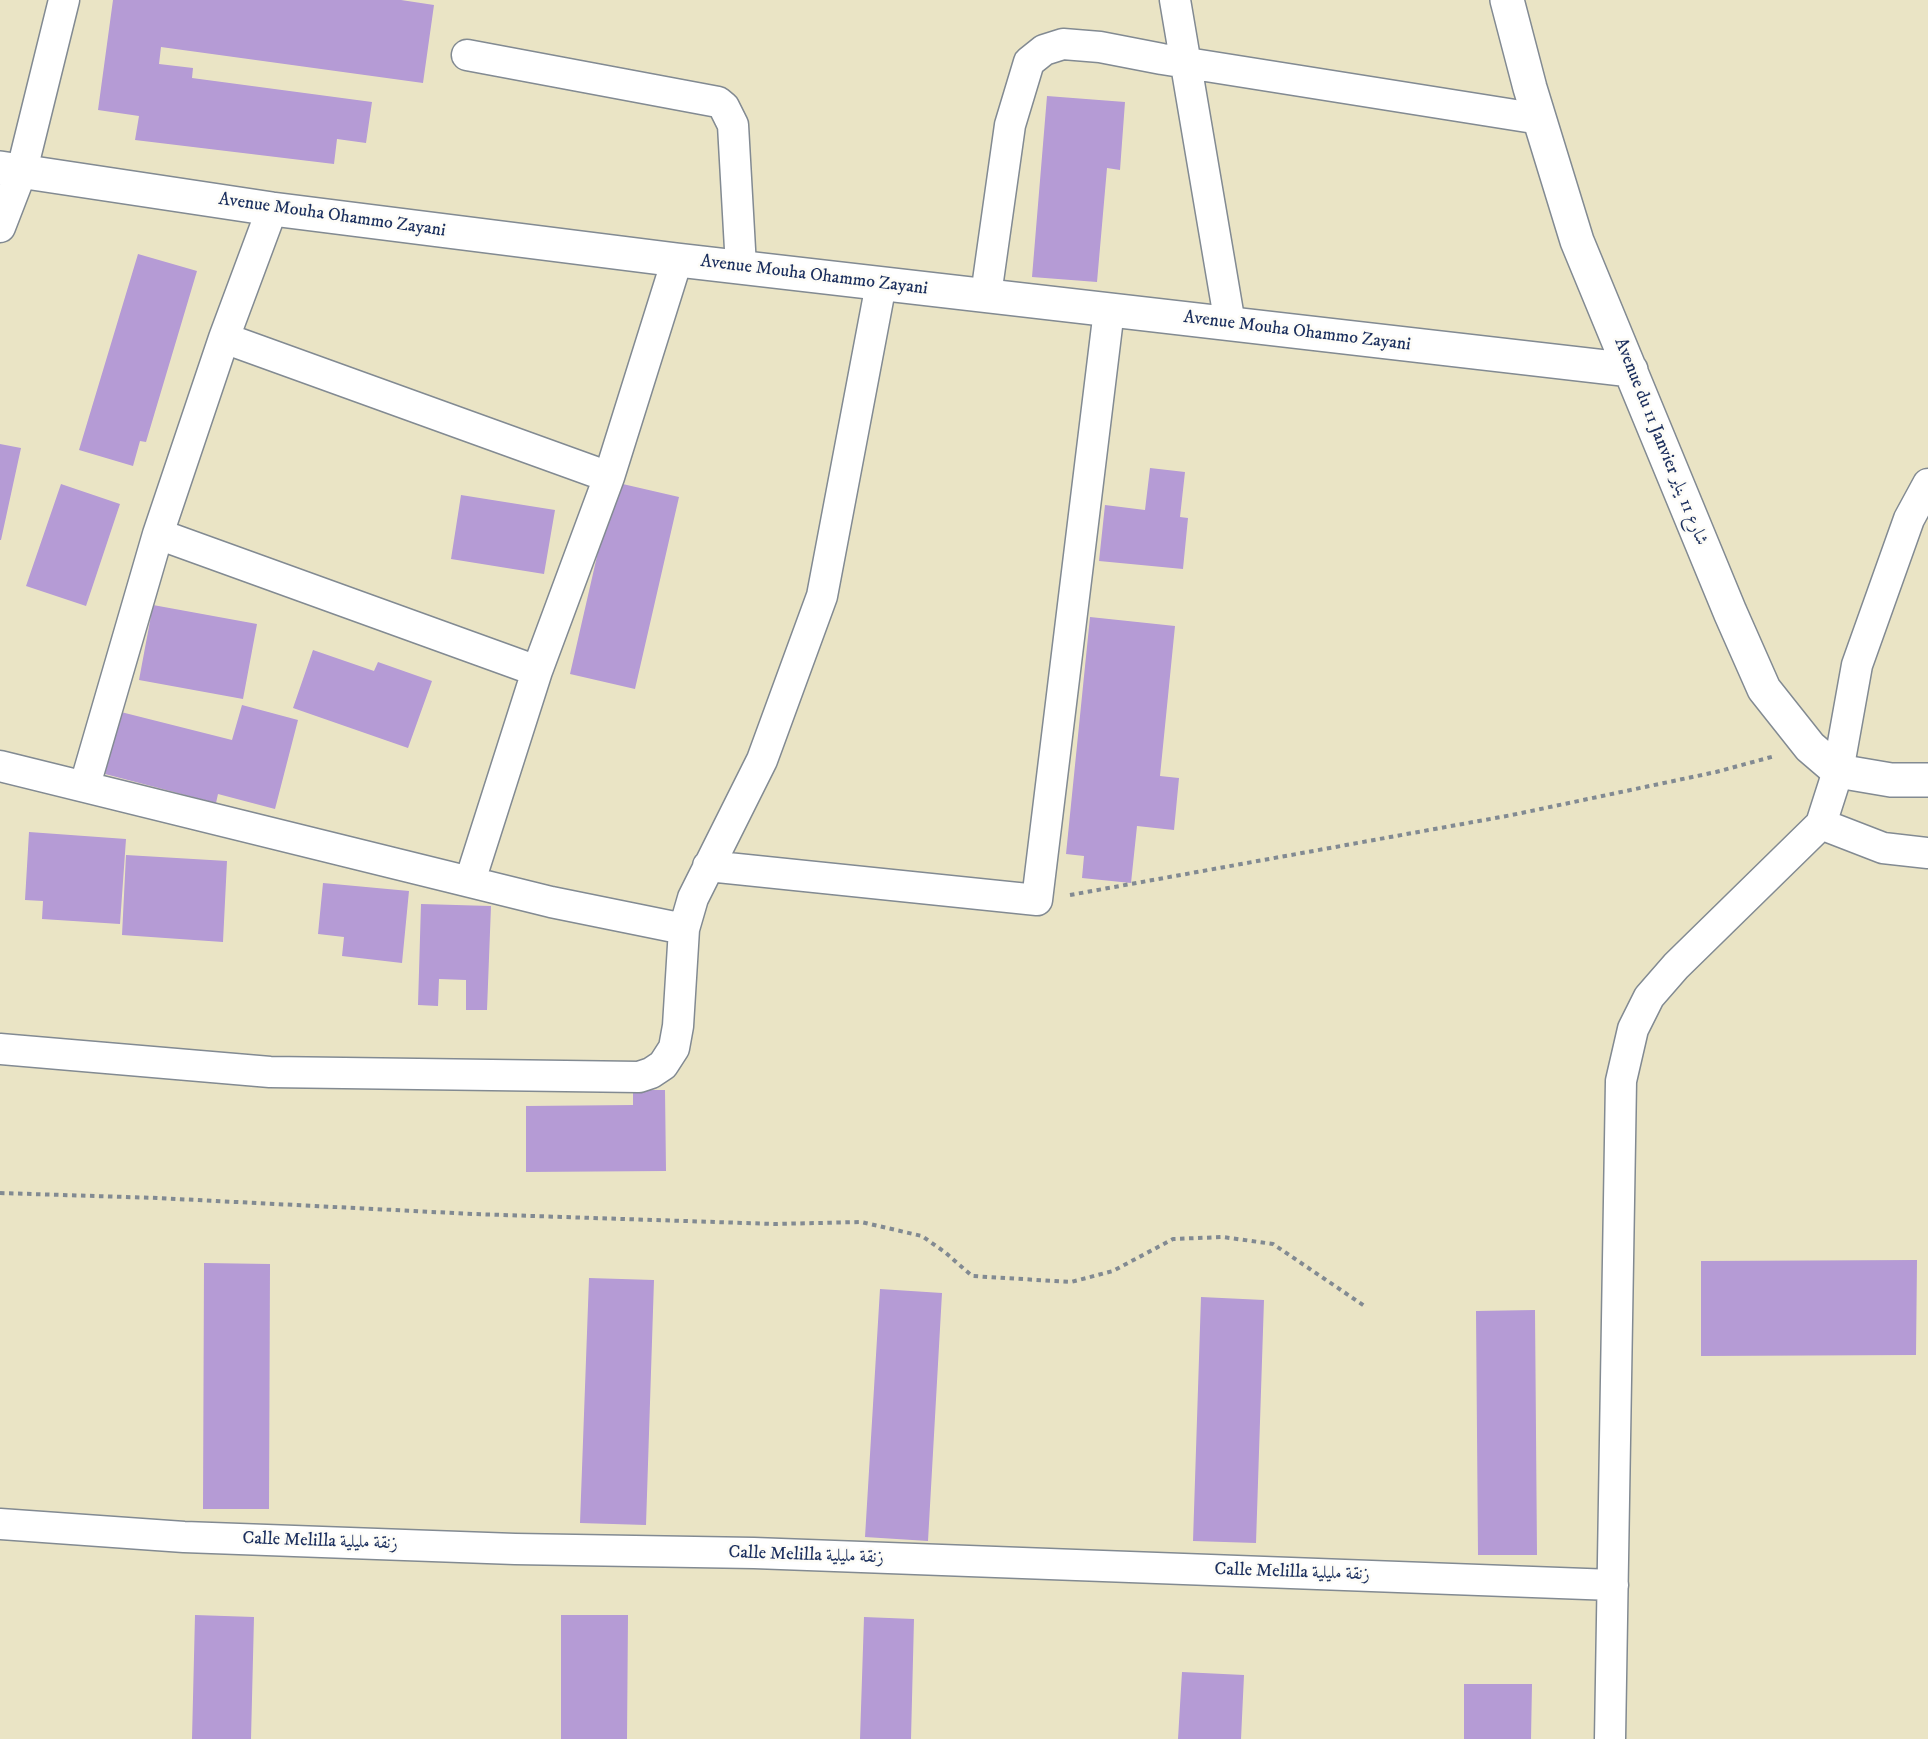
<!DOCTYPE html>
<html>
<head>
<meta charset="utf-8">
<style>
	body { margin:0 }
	canvas { display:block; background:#eae4c5 }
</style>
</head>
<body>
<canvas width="1928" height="1739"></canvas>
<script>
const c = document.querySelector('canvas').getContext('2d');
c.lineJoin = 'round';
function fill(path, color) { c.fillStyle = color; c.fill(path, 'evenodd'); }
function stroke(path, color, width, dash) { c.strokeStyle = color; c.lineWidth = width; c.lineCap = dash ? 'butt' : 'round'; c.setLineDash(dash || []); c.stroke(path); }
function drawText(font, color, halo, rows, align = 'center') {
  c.font = font + ' "IM FELL DW Pica",Amiri,serif'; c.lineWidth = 5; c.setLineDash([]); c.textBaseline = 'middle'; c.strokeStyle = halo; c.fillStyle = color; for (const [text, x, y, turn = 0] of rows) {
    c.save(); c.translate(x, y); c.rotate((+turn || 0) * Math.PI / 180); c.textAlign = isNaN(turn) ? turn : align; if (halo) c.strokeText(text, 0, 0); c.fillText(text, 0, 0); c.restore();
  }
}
fill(new Path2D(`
	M113,0H401L434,5L423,83L161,47L159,64L193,68L192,78L372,102L366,143L337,139L334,164L135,140L139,116L98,110Z
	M1047,96L1125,102L1120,170L1107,168L1097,282L1032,277Z
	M138,254L197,271L146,442L140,441L133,466L79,450Z
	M0,444L21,448L1,540H0Z
	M1150,468L1185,472L1180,517L1188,518L1183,569L1099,561L1105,505L1145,510Z
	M614,482L679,497L635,689L570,674Z
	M61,484L120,504L86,606L26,586Z
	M461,495L555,510L544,574L451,559Z
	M153,605L257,624L243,699L139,680Z
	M1090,617L1175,626L1160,776L1179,778L1174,830L1137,826L1131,883L1082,878L1084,856L1066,854Z
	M313,650L374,671L378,662L432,681L408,748L293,708Z
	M242,705L298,720L275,809L218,794L216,803L105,774L121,712L232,740Z
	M29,832L126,839L120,924L42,919L43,901L25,900Z
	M126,855L227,861L223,942L122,935Z
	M323,883L409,891L402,963L342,956L344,937L318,934Z
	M421,904L491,906L487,1010H466V980L439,979L438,1006L418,1005Z
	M633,1090H665L666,1171L526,1172V1106L633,1105Z
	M1917,1260L1916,1355L1701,1356V1261Z
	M204,1263L270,1264L269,1509H203Z
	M589,1278L654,1280L646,1525L580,1523Z
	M880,1289L942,1293L928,1541L865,1537Z
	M1201,1297L1264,1300L1256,1543L1193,1541Z
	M1535,1310L1537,1555H1478L1476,1311Z
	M195,1615L254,1617L251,1739H192Z
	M561,1615H628L627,1739H561Z
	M864,1617L914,1619L911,1739H860Z
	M1182,1672L1244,1675L1241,1739H1178Z
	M1464,1684H1532L1531,1739H1464Z`), '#b59bd5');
const minor = new Path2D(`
	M1175,0L1230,324
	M467,55L718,102L724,107L733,125L741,267
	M0,227L22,170L64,0
	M986,295L1010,125L1029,62L1044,50L1063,44L1100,47L1162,59L1540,119
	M224,338L609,477
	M1928,484L1909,519L1857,665L1838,771L1821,824L1883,848L1928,853
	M158,534L537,671
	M0,766L551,902L684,929
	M85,785L158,534L224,338L272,209
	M708,866L1037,900L1109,310
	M470,881L537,671L609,477L677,260
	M0,1049L270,1072L639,1077L651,1073L663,1065L674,1048L678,1026L684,929L693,898L762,760L822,596L881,284
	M0,1524L184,1537L515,1549L754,1553L1613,1585
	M1610,1739L1621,1081L1633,1029L1649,997L1676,966L1821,824`);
const tertiary = new Path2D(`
	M1507,0L1530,88L1577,241L1730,612L1764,689L1810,747L1838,771L1891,780H1928
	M0,168L272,209L677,260L1631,370`);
stroke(minor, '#828a92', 33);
stroke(tertiary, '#828a92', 36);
stroke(new Path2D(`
	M1070,895L1512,815L1716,772L1775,756
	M0,1193L157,1198L473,1214L775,1224L861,1222L922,1236L946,1253L972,1276L1071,1282L1113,1271L1173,1239L1223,1237L1273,1244L1366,1307`), '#828a92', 4, [4.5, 4.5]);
stroke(minor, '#fff', 30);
stroke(tertiary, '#fff', 33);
drawText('18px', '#1b2f5e', '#fdfcf7', [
	["Avenue Mouha Ohammo Zayani",332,216,8],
	["Avenue Mouha Ohammo Zayani",814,276,7],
	["Avenue Mouha Ohammo Zayani",1297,332,7],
	["Avenue du 11 Janvier شارع 11 يناير",1660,442,68],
	["Calle Melilla زنقة مليلية",320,1542,2],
	["Calle Melilla زنقة مليلية",806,1556,2],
	["Calle Melilla زنقة مليلية",1292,1573,2]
]);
</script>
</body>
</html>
